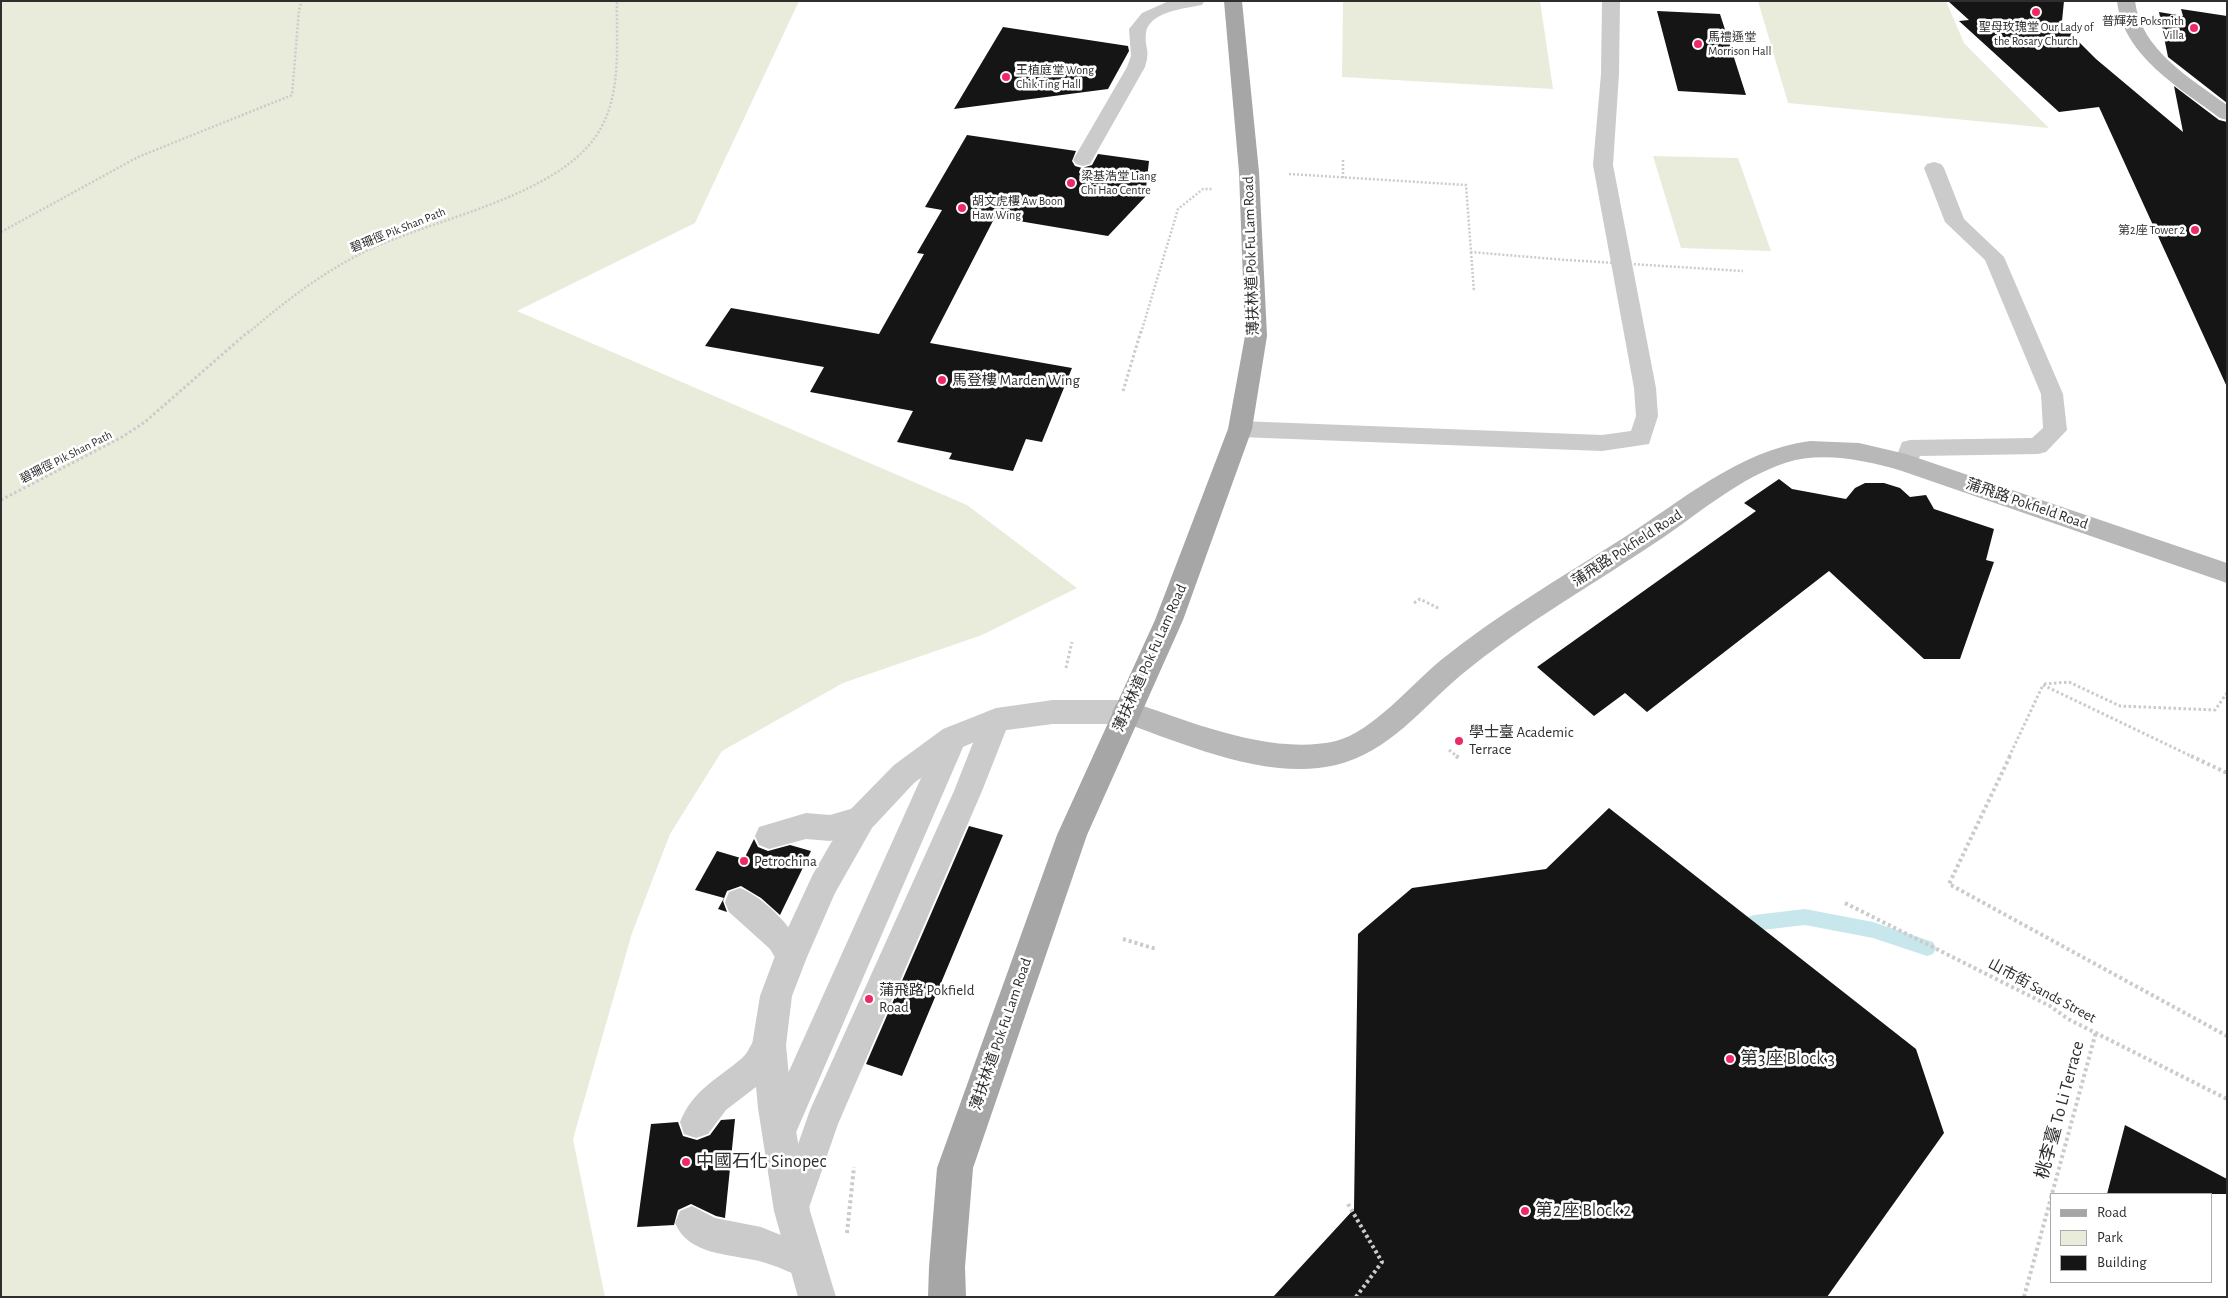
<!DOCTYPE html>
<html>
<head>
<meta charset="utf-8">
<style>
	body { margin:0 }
	#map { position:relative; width:2228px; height:1298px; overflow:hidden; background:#fff; font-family:"Alegreya Sans",sans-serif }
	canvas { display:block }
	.frame { position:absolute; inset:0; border:2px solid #2e2e2e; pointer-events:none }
	.legend { position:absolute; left:2050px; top:1193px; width:162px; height:90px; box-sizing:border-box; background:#fff; border:1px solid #ababab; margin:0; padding:6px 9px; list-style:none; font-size:15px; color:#2e2e2e }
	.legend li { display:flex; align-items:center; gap:10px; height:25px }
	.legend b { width:25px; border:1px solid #ababab }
</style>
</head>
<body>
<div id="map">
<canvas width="2228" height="1298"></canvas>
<div class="frame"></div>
<ul class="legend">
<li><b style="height:6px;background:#a6a6a6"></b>Road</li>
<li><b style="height:14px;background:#e9ecdb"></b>Park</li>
<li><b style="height:14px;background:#151515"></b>Building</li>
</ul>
</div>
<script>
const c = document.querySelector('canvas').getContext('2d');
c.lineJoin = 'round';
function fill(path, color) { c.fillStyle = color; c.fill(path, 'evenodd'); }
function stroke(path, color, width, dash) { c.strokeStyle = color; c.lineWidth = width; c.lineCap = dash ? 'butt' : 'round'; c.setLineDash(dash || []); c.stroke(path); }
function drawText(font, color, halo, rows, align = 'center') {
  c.font = font + ' "Alegreya Sans","Noto Sans TC",sans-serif'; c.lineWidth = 5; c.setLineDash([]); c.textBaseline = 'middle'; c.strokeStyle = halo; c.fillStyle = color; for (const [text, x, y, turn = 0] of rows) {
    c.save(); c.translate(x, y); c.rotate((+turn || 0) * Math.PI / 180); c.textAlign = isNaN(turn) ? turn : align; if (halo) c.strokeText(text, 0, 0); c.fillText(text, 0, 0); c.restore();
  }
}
fill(new Path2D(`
	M1,1H799L695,223L517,311L967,505L1077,588L982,635L843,683L722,751L670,834L632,933L573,1139L605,1297H1Z
	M1343,1H1540L1553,89L1342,77Z
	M1758,1H1946L1964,43L2049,128L1788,103Z
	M1653,156L1738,158L1771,251L1681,248Z`), '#e9ecdb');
fill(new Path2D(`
	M1805,909L1873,922L1933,942L1936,948L1933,954L1927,956L1873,938L1805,925L1754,931L1748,929L1745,923L1748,917L1754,915Z`), '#c7e7ed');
fill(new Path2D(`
	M1948,1H2064L2062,21L2074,37L2096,59L2183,132L2174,86L2219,120L2227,122V387L2099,107L2059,112L1959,21L1969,20Z
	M2181,9L2227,16V103L2168,57L2159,12L2183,16Z
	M1657,11L1720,14L1746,95L1678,91Z
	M1003,27L1128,46L1129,51L1108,89L954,109Z
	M967,135L1076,151L1072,161L1075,166L1082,168L1092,165L1098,154L1149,161L1145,197L1108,236L995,217L930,343L1072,368L1042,442L1026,439L1013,471L949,459L952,453L897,442L913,411L810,392L824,367L705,346L731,308L879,334L924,254L917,253L942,210L925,207Z
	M1779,479L1792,489L1846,499L1855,488L1865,483H1884L1900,488L1910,497L1926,495L1934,509L1994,529L1986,560L1994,562L1960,659H1924L1829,571L1647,712L1625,693L1594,716L1537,667L1756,511L1744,503Z
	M1609,808L1916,1049L1944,1133L1827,1297H1273L1354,1209L1358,934L1412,888L1546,869Z
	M969,826L1003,835L902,1076L866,1064Z
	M754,839L758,847L768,851L790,845L811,851L780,915L761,898L741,886L727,891L723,901L727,912L718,909L724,898L695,890L717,851L744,859Z
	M735,1119L725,1218L716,1216L691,1204L678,1210L674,1225L637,1227L651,1124L678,1122L683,1136L697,1140L710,1135L721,1120Z
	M2125,1125L2227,1179V1194H2107Z`), '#151515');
stroke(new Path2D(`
	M1343,160V178
	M1289,174L1466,185L1471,252L1566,260
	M1,232L138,157L292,95L299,10L302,1
	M1471,252L1474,292
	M248,333C284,302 323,272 366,251C434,218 564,196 601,128C622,89 616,43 617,1
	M1141,333L1178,209L1203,189H1213`), '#cbcbcb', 2.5, [2, 2]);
stroke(new Path2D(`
	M1123,391L1141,331
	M1,500L122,437L145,422L249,331
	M1414,603L1420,599L1440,609
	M1066,668L1072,642
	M2044,684L2069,682L2120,706L2215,710L2227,693
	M2043,685L2193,757
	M1449,750L1458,757
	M2009,757L2043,685`), '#cbcbcb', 3, [2.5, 2.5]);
stroke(new Path2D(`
	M1456,756L1459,758
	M2010,756L1949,884L2227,1036
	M2191,756L2227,773
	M1845,903L2050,1006L2068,1019L2227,1099
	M1123,939L1156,949
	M1348,1204L1382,1262L1356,1297
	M847,1233L854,1167
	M2024,1297L2096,1032`), '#cbcbcb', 4, [3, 3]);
fill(new Path2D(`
	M1169,1H1204L1202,5C1186,8 1148,12 1146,33C1144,48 1151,49 1145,67L1090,164L1083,166L1076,164L1073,160L1127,67L1131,56L1129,29L1142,13Z
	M1602,1H1620L1619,74L1613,165L1656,388L1658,416L1649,444L1602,451L1240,437L1232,435L1228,429L1232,423L1240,421L1602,435L1631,431L1636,416L1634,388L1593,165L1601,74Z
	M1934,162L1941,164L1944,168L1964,219L2004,257L2063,394L2067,430L2046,452L2038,454L1920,456L1914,469L1906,471L1898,469L1894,463L1902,442L1910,440L2032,438L2043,428L2041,394L1985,260L1945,222L1924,168L1927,164Z
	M996,709L1006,712L1010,720L982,791L838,1124L804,1222L792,1227L780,1222L775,1210L810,1110L954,791L982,720L986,712Z
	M953,726L963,730L967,738L791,1144L779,1149L767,1144L762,1132L767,1120L939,738L943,730Z
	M861,806L871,810L875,819L871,828L830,841L806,839L769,849L759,845L755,836L759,827L806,813L830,815Z
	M740,888C767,899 795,930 806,956L802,966L791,970L780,966L770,949L729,912L725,902L729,892Z
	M769,1030L780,1034L785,1045L765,1080L726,1110L708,1134L696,1138L684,1134L680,1122C693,1090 716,1080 741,1059C754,1048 748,1038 769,1030Z
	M692,1206L715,1218L761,1227L818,1250L823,1262L818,1274L806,1279C791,1273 775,1265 759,1261C729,1254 688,1255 675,1223L680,1211Z`), '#cbcbcb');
fill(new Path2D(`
	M1053,700H1126L1136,704L1140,712L1136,720L1126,724H1053L999,731L963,747L914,783L872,828L835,893L807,957L792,996L786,1045L792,1108L810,1211L836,1297H798L774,1211L758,1108L752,1045L760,996L775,956L813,874L850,810L894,765L943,729L986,712L996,708Z`), '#cbcbcb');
fill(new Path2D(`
	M2117,1H2135C2141,50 2190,78 2227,105V120L2220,118C2180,88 2123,56 2117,1Z
	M1810,441L1859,443L1906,454L2227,563V583L1899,470C1864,460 1821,451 1785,463C1740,478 1702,511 1664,537C1596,583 1524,623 1461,675C1421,709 1389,752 1336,765C1267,782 1180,742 1116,720L1112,712L1116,704L1126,700C1189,721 1269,756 1336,741C1372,732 1412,684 1441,660C1497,615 1560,578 1620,540C1681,502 1737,451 1810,441Z`), '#b8b8b8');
fill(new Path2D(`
	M1224,1H1242L1259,172L1267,336L1252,429L1183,620L1087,835L973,1168L965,1267L966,1297H928L929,1267L937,1168L1057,835L1155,620L1228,429L1245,336L1239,172Z`), '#a6a6a6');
stroke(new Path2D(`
	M1566,260L1743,271`), '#cbcbcb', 2.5, [2, 2]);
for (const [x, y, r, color] of [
	[2036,12,5,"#ed2966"],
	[2194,28,5,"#ed2966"],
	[1698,44,5,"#ed2966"],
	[1006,77,5,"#ed2966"],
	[1071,183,5,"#ed2966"],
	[962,208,5,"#ed2966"],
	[2195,230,5,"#ed2966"],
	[942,380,5,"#ed2966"],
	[1459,741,5,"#ed2966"],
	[744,861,5,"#ed2966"],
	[869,999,5,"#ed2966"],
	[1730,1059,5,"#ed2966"],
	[686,1162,5,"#ed2966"],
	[1525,1211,5,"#ed2966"]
]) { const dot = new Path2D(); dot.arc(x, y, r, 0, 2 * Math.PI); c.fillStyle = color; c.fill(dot); stroke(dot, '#fff', 2); }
drawText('12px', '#2e2e2e', '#fff', [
	["普輝苑 Poksmith",2184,21,"right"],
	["Villa",2184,35,"right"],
	["聖母玫瑰堂 Our Lady of",2036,27,"center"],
	["the Rosary Church",2036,41,"center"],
	["馬禮遜堂",1708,37],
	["Morrison Hall",1708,51],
	["王植庭堂 Wong",1016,70],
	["Chik Ting Hall",1016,84],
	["梁基浩堂 Liang",1081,176],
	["Chi Hao Centre",1081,190],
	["胡文虎樓 Aw Boon",972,201],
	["Haw Wing",972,215],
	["第2座 Tower 2",2185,230,"right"]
], 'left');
drawText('12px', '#2e2e2e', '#fff', [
	["碧珊徑 Pik Shan Path",398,230,-22],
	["碧珊徑 Pik Shan Path",66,457,-27]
]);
drawText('15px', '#2e2e2e', '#fff', [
	["薄扶林道 Pok Fu Lam Road",1251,256,-92],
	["蒲飛路 Pokfield Road",2027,504,19],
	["蒲飛路 Pokfield Road",1627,548,-33],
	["薄扶林道 Pok Fu Lam Road",1150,658,-66],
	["山市街 Sands Street",2042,991,28],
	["薄扶林道 Pok Fu Lam Road",1001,1034,-71]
]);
drawText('15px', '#2e2e2e', '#fff', [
	["馬登樓 Marden Wing",952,380],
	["學士臺 Academic",1469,732],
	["Terrace",1469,749],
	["Petrochina",754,861],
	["蒲飛路 Pokfield",879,990],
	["Road",879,1007]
], 'left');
drawText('18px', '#2e2e2e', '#fff', [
	["第3座 Block 3",1740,1059],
	["中國石化 Sinopec",696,1162],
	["第2座 Block 2",1535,1211]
], 'left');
drawText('18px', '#2e2e2e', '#fff', [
	["桃李臺 To Li Terrace",2060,1110,-75]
]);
</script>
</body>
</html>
